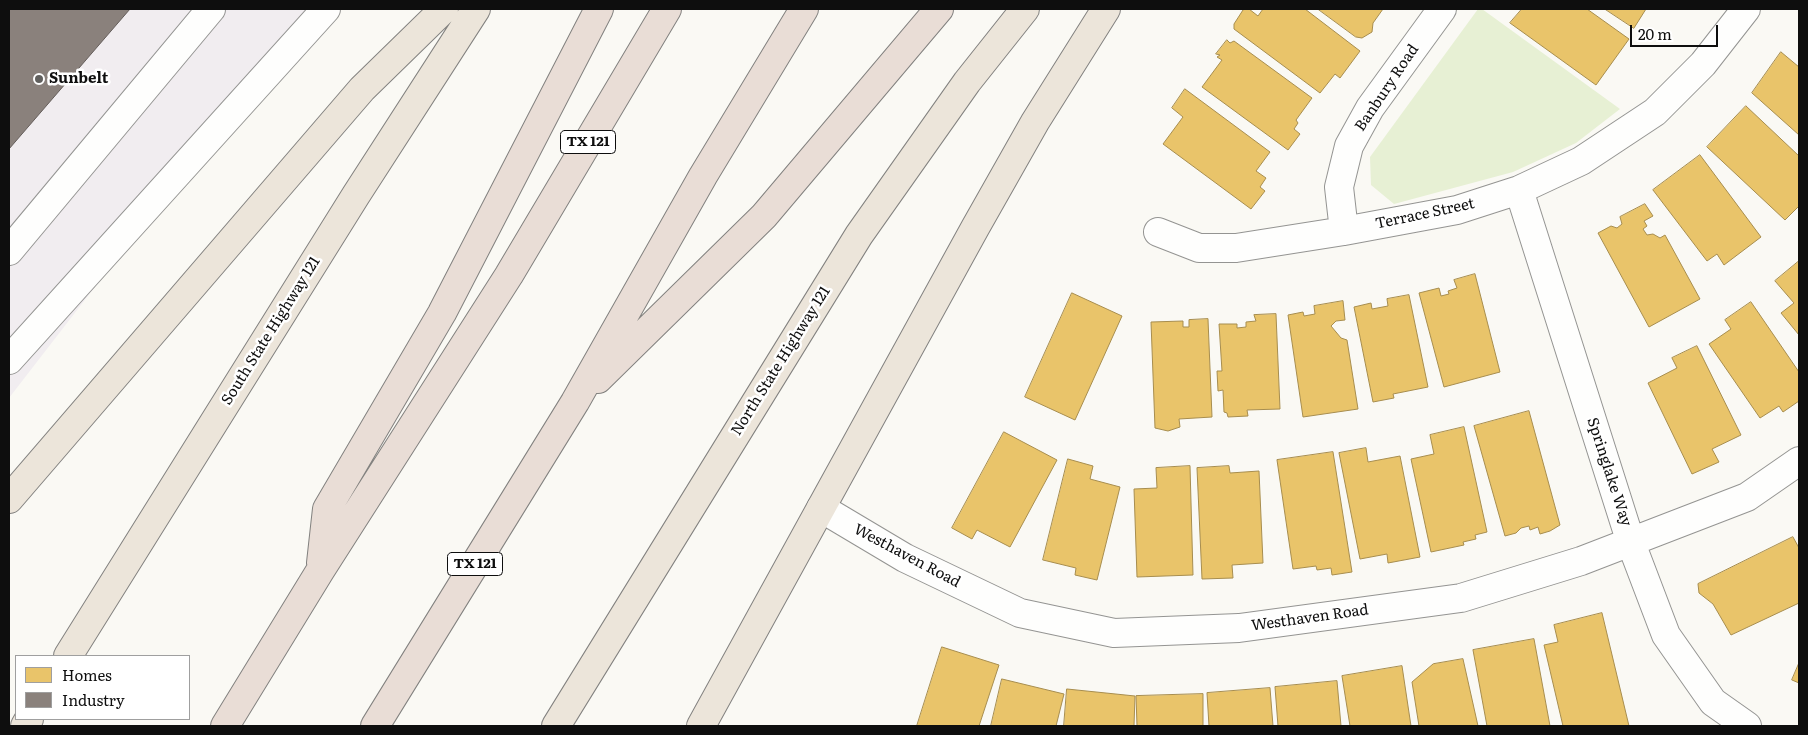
<!DOCTYPE html>
<html>
<head>
<meta charset="utf-8">
<style>
	body { margin:0 }
	#map { position:relative; width:1808px; height:735px; overflow:hidden; background:#faf9f4; font-family:Literata,serif }
	canvas { display:block }
	.frame { position:absolute; inset:0; border:10px solid #0e0e0e; pointer-events:none }
	.legend { position:absolute; left:15px; top:655px; width:175px; height:65px; box-sizing:border-box; background:#fff; border:1px solid #9f9f9f; margin:0; padding:6px 9px; list-style:none; font-size:15px; color:#0e0e0e }
	.legend li { display:flex; align-items:center; gap:10px; height:25px }
	.legend b { width:25px; border:1px solid #9f9f9f }
	.scale { position:absolute; left:1630px; top:25px; width:88px; height:22px; box-sizing:border-box; border:2px solid #0e0e0e; border-top:0; padding-left:6px; font-size:15px; line-height:18px; white-space:nowrap; color:#0e0e0e; -webkit-text-stroke:4px #fff; paint-order:stroke }
</style>
</head>
<body>
<div id="map">
<canvas width="1808" height="735"></canvas>
<div class="frame"></div>
<ul class="legend">
<li><b style="height:14px;background:#e9c46a"></b>Homes</li>
<li><b style="height:14px;background:#8a817c"></b>Industry</li>
</ul>
<div class="scale">20 m</div>
</div>
<script>
const c = document.querySelector('canvas').getContext('2d');
c.lineJoin = 'round';
function fill(path, color) { c.fillStyle = color; c.fill(path, 'evenodd'); }
function stroke(path, color, width, dash) { c.strokeStyle = color; c.lineWidth = width; c.lineCap = dash ? 'butt' : 'round'; c.setLineDash(dash || []); c.stroke(path); }
function drawText(font, color, halo, rows, align = 'center') {
  c.font = font + ' Literata,serif'; c.lineWidth = 5; c.setLineDash([]); c.textBaseline = 'middle'; c.strokeStyle = halo; c.fillStyle = color; for (const [text, x, y, turn = 0] of rows) {
    c.save(); c.translate(x, y); c.rotate((+turn || 0) * Math.PI / 180); c.textAlign = isNaN(turn) ? turn : align; if (halo) c.strokeText(text, 0, 0); c.fillText(text, 0, 0); c.restore();
  }
}
fill(new Path2D(`
	M9,9H310L9,398Z`), '#f1edf0');
fill(new Path2D(`
	M1478,9H1482L1620,109L1576,143L1513,172L1394,204L1371,185L1370,157Z`), '#e7f0d4');
const homes = new Path2D(`
	M1249,9L1258,16L1263,9H1305L1360,51L1340,78L1335,74L1320,93L1234,29V24L1243,10Z
	M1318,9H1383L1373,23L1372,32L1362,38L1356,37Z
	M1522,9H1587L1629,39L1596,85L1510,23Z
	M1605,9H1646L1634,28Z
	M1227,40L1230,43L1234,41L1312,98L1296,120L1298,123L1294,129L1300,134L1288,150L1202,87L1222,60L1217,57L1220,55L1216,54Z
	M1781,52L1799,67V135L1752,93Z
	M1185,89L1270,152L1256,171L1266,178L1260,187L1265,191L1251,209L1163,144L1183,117L1172,108Z
	M1746,106L1799,156V206L1785,220L1707,147Z
	M1700,155L1761,237L1724,265L1717,254L1707,261L1653,190Z
	M1645,204L1653,216L1644,221L1647,226L1643,229L1647,235L1653,234L1660,238L1665,235L1700,299L1649,327L1598,233L1611,226L1617,228L1622,224L1620,217Z
	M1799,261V335L1781,313L1794,303L1775,281Z
	M1475,274L1500,372L1444,387L1419,293L1439,288L1441,296L1449,294L1448,291L1457,288L1454,280Z
	M1072,293L1122,316L1075,420L1025,397Z
	M1409,295L1428,387L1393,394L1394,398L1373,402L1354,307L1371,303L1372,309L1388,306L1387,299Z
	M1343,301L1345,320L1336,321L1331,326L1341,338L1347,340L1358,409L1303,417L1288,315L1303,312L1304,316L1315,314L1314,306Z
	M1751,302L1799,372V401L1783,412L1779,406L1760,418L1709,344L1731,329L1725,320Z
	M1276,314L1280,409L1247,410L1248,416L1228,417L1227,413L1224,412L1223,390L1218,391L1217,371H1222L1219,324H1237V328L1246,327V322L1256,321L1254,315Z
	M1208,319L1212,417L1179,419L1180,427L1168,431L1155,428L1151,322L1183,321V327H1189V320Z
	M1697,346L1741,435L1712,449L1719,462L1692,474L1648,383L1677,368L1672,358Z
	M1529,411L1560,525L1550,531L1540,534L1538,527L1530,530L1529,526L1521,528L1516,533L1505,536L1474,426Z
	M1464,427L1487,532L1475,535L1476,539L1463,542L1464,545L1431,552L1411,459L1434,454L1430,435Z
	M1004,432L1057,460L1010,547L977,530L972,539L952,528Z
	M1366,448L1368,462L1400,456L1420,557L1388,563L1387,554L1360,559L1339,453Z
	M1333,452L1352,572L1332,575L1331,568L1317,570L1316,566L1293,569L1277,460Z
	M1068,459L1093,466L1090,479L1120,487L1097,580L1075,575L1076,568L1043,560Z
	M1190,466L1193,575L1137,577L1134,489L1157,488L1156,468Z
	M1229,466L1230,473L1259,471L1263,563L1232,565L1233,578L1202,579L1197,468Z
	M1793,537L1799,548V603L1731,635L1713,604L1699,593L1698,584Z
	M1602,613L1629,726H1563L1544,645L1558,642L1554,625Z
	M1534,639L1550,726H1487L1473,650Z
	M942,647L999,665L979,726H917Z
	M1463,659L1478,726H1419L1412,682L1433,664Z
	M1799,663V683L1792,680Z
	M1402,666L1411,726H1350L1342,676Z
	M1002,679L1064,694L1056,726H991Z
	M1337,681L1341,726H1278L1275,687Z
	M1270,688L1273,726H1209L1207,693Z
	M1067,689L1135,696L1134,726H1064Z
	M1203,694V726H1137L1136,696Z`);
fill(homes, '#e9c46a');
stroke(homes, '#a78d4e', 1);
const industry = new Path2D(`
	M9,9H130L9,149Z`);
fill(industry, '#8a817c');
stroke(industry, '#655e5b', 1);
const minor = new Path2D(`
	M1519,190L1631,543L1666,635L1713,702L1747,726
	M1344,231L1339,187L1349,146L1370,108L1442,9
	M1158,232L1199,248H1236L1344,231L1457,210L1519,190L1581,161L1655,112L1703,64L1746,9
	M9,251L211,9
	M9,360L326,9
	M821,508L905,558L1020,613L1114,633L1239,628L1461,598L1581,561L1747,497L1799,461`);
const major = new Path2D(`
	M9,499L362,89L444,9
	M68,656L356,195L476,9
	M25,726L29,719
	M556,726L859,235L967,82L1025,9
	M701,726L975,228L1035,122L1106,9`);
const highway = new Path2D(`
	M598,379L764,216L939,9
	M321,563L327,509L442,313L599,9
	M225,726L320,571L509,275L667,9
	M375,726L575,402L703,176L804,9`);
stroke(minor, '#949492', 30);
stroke(major, '#82817f', 30);
stroke(highway, '#82817f', 30);
stroke(minor, '#fefefd', 28);
stroke(major, '#ece5da', 28);
stroke(highway, '#e9ddd6', 28);
for (const [x, y, r, color] of [
	[39,79,5,"#61605e"]
]) { const dot = new Path2D(); dot.arc(x, y, r, 0, 2 * Math.PI); c.fillStyle = color; c.fill(dot); stroke(dot, '#fff', 2); }
for (const [x, y, w] of [
	[588,142,55],
	[475,564,55]
]) { const box = new Path2D(); box.roundRect(x - w / 2, y - 11.5, w, 23, 4); c.fillStyle = '#fff'; c.fill(box); stroke(box, '#0e0e0e', 1); }
drawText('bold 14px', '#0e0e0e', null, [
	["TX 121",588,142],
	["TX 121",475,564]
]);
drawText('bold 15px', '#0e0e0e', '#fff', [
	["Sunbelt",49,79]
], 'left');
drawText('15px', '#0e0e0e', '#fff', [
	["Banbury Road",1387,88,-56],
	["Terrace Street",1425,214,-12],
	["South State Highway 121",271,331,-58],
	["North State Highway 121",781,361,-58],
	["Springlake Way",1609,472,72],
	["Westhaven Road",907,556,28],
	["Westhaven Road",1310,618,-8]
]);
</script>
</body>
</html>
